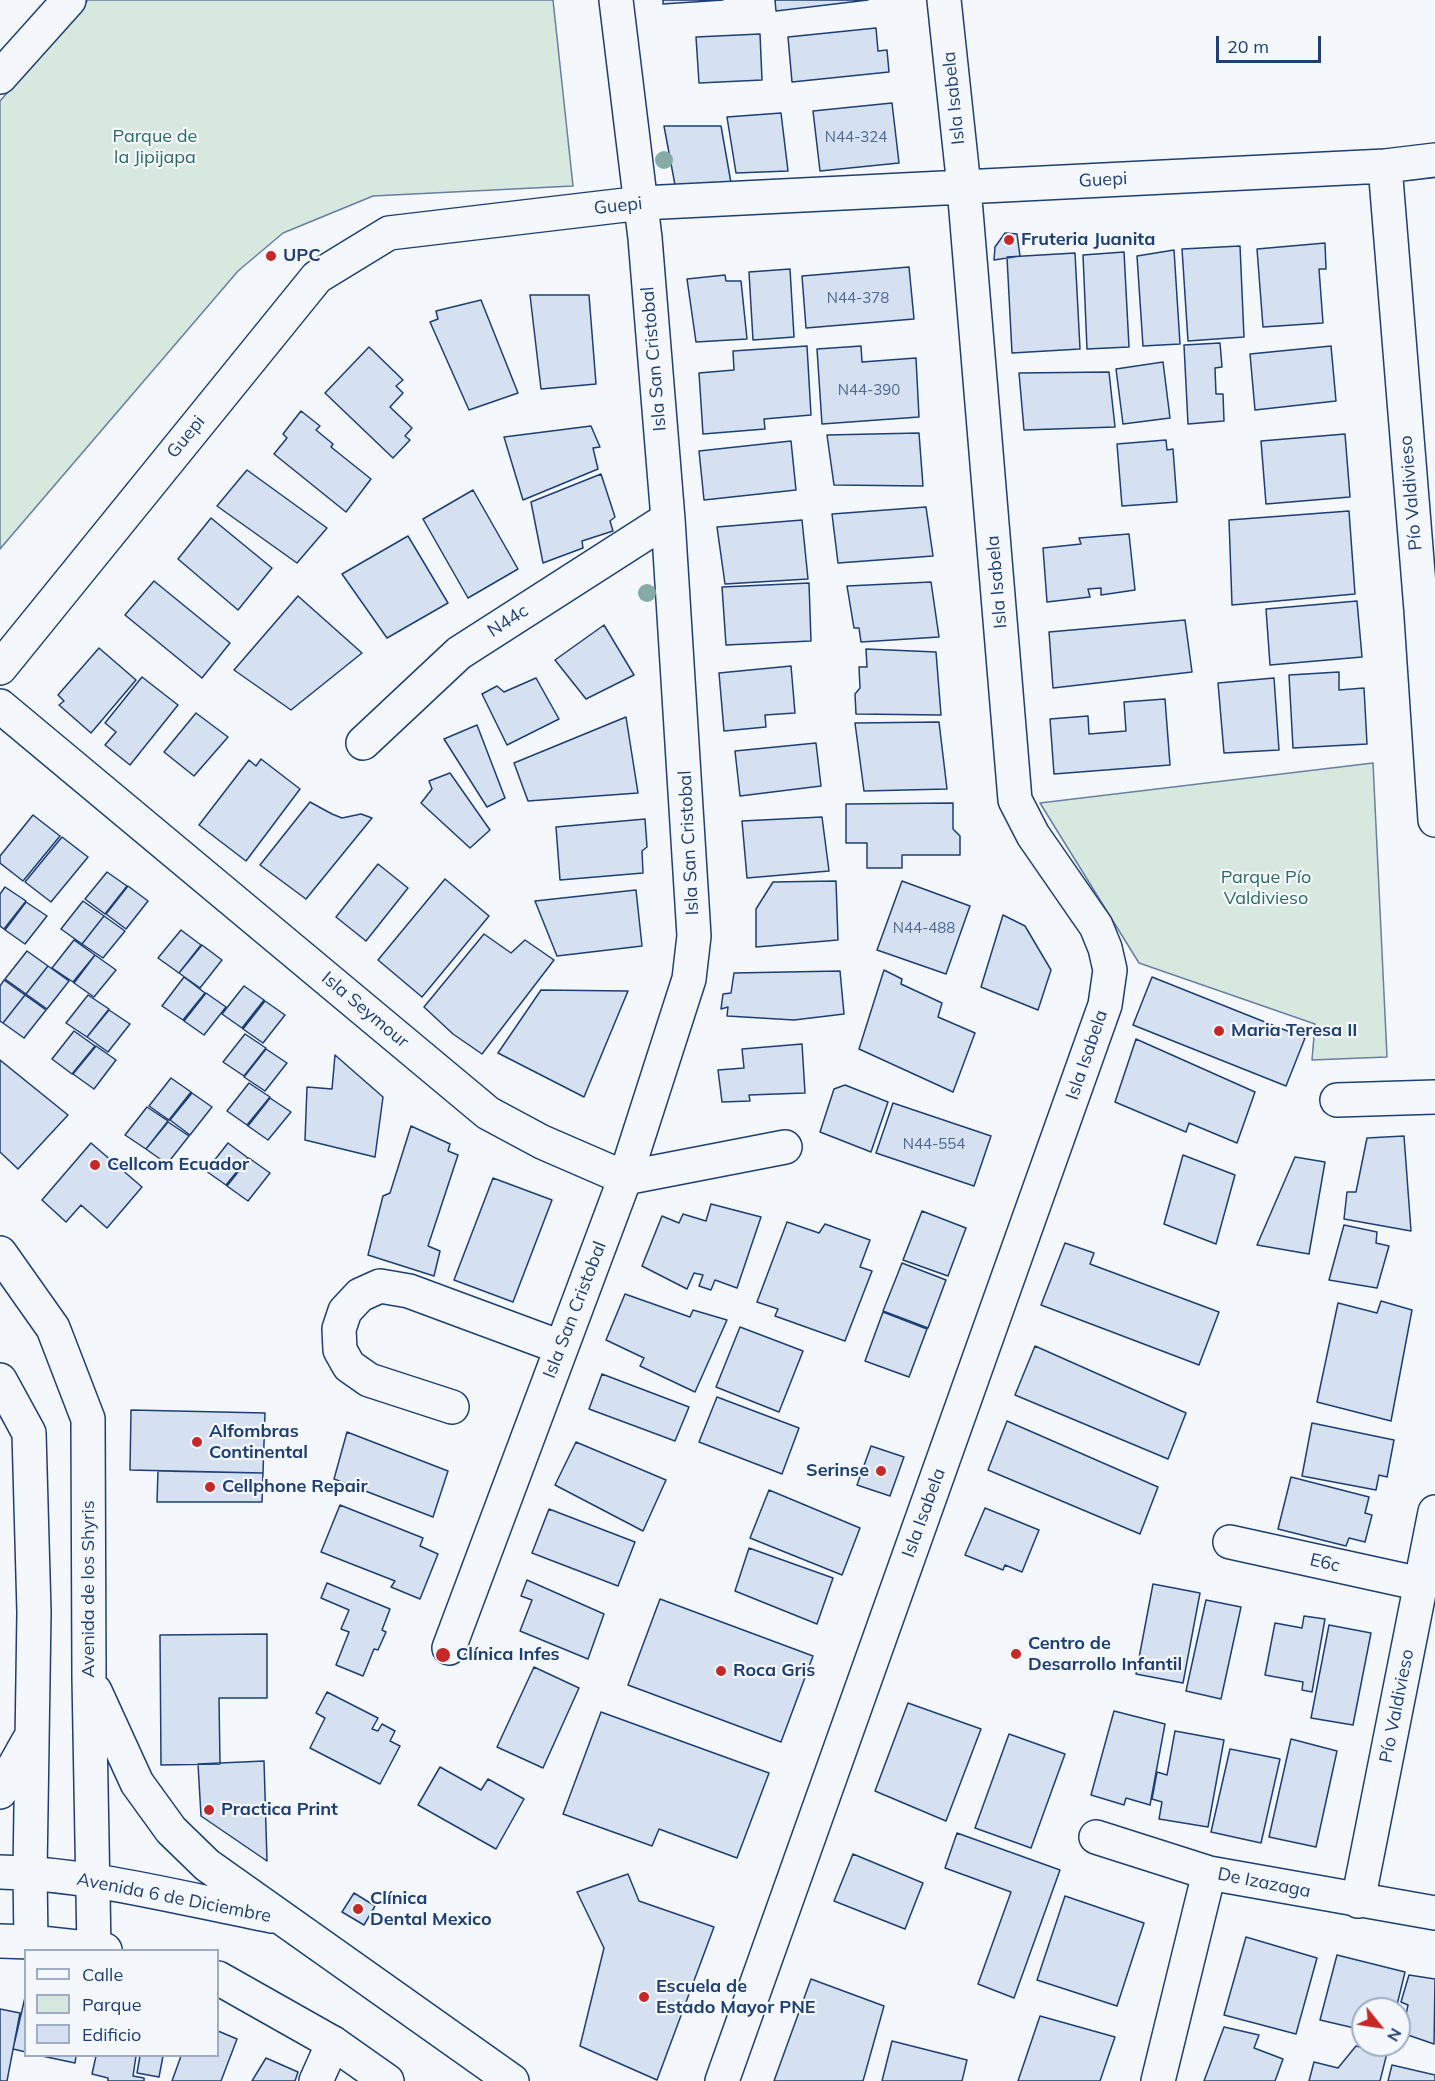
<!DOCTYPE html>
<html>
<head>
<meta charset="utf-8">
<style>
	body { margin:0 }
	#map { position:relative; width:1435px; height:2081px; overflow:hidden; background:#f4f7fb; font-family:Mulish,sans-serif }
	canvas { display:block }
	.legend { position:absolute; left:24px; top:1949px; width:195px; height:108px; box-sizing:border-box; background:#f4f7fb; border:2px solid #9eadc5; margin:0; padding:8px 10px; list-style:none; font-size:18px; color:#1d3f73 }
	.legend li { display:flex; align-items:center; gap:12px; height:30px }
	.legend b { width:30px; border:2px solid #9eadc5 }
	.north { position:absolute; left:1351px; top:1997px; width:60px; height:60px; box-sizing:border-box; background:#f4f7fb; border:2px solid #9eadc5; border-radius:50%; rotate:120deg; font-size:16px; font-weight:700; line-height:24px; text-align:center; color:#1d3f73 }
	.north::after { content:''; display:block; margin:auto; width:21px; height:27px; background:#c62828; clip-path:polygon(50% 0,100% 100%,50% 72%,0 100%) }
	.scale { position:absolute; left:1216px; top:36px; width:105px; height:27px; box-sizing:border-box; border:3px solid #1d3f73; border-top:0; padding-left:8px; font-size:18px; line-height:21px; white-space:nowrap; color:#1d3f73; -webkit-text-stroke:4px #f4f7fb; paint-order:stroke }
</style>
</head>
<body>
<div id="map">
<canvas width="1435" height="2081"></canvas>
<ul class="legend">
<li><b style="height:8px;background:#f4f7fb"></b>Calle</li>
<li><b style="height:16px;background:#d7e8df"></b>Parque</li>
<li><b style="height:16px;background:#d5e0f0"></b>Edificio</li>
</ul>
<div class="north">N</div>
<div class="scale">20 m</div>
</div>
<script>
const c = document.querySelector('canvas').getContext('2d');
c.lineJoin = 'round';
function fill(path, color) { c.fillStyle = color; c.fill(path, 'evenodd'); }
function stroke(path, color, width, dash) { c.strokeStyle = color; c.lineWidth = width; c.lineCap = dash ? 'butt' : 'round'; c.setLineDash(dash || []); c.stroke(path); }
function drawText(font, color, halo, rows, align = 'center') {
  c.font = font + ' Mulish,sans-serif'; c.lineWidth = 4.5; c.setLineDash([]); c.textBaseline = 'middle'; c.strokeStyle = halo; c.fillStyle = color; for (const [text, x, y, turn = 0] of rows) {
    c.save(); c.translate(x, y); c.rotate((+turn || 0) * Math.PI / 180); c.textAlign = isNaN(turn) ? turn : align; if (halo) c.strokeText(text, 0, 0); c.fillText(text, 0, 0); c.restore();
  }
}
const green = new Path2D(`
	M88,0H553L573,186L373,196L283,233L238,271L0,549V101Z
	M1373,763L1387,1057L1312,1060L1315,1024L1139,963L1040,803Z`);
fill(green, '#d7e8df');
stroke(green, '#687fa3', 1.5);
const building = new Path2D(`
	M663,0H723L663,4Z
	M775,0H868L776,11Z
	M876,28L878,51L887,50L889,72L792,82L788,37Z
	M760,34L762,80L699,83L696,37Z
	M892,103L899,163L820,171L813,111Z
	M781,113L788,171L736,173L727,117Z
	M664,126H721L731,183L675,185Z
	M1005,233L1017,234L1020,256L994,260L995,247Z
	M1325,243L1326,269H1319L1323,323L1263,327L1257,249Z
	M1240,246L1244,337L1188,341L1182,249Z
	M1174,250L1180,344L1143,346L1137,256Z
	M1124,252L1129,347L1087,349L1083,255Z
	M1075,253L1080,349L1012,353L1007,257Z
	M909,267L914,319L806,328L802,276Z
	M790,269L794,337L753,340L749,272Z
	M725,275L726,281H741L747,339L696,342L687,279Z
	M530,295H589L596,384L541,389Z
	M481,300L518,393L469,410L430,322L438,319L436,311Z
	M1220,343L1222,367L1215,368L1216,394H1223L1224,421L1188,424L1184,345Z
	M807,346L811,415L764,419L765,429L703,434L699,373L734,370L733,351Z
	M861,346L862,362L916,358L919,417L822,424L817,349Z
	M1331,346L1336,401L1255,410L1250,354Z
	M369,347L403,380L396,386L403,393L390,407L412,428L405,436L410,440L393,458L325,393Z
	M1163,362L1170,418L1123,424L1116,369Z
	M1109,372L1115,427L1024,430L1019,373Z
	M301,411L320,426L316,430L333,444L331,447L371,479L346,512L274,454L287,438L283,434Z
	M591,426L600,447L593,448L598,469L523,500L504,437Z
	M919,433L923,486L834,485L827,435Z
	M1345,434L1350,497L1266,504L1261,441Z
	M1166,440L1167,450L1173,449L1177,502L1122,506L1117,444Z
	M791,441L796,490L704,500L699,451Z
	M247,470L327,528L297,563L217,506Z
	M601,474L615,517L610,521L613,531L582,541L583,548L543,563L531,502Z
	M473,490L518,569L468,598L423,519Z
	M926,507L933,556L838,563L832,514Z
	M1349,511L1355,594L1232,605L1229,520Z
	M211,518L272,568L238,610L178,559Z
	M802,520L808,579L725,584L717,527Z
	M1129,534L1135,590L1101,595V588L1088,589L1090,597L1047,602L1043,548L1081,544L1079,538Z
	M408,536L448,603L387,638L342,574Z
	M154,581L230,643L202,678L125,615Z
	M931,582L939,637L861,642L859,628H854L847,586Z
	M809,583L811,641L726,645L722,587Z
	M298,596L362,653L291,710L234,670Z
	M1357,601L1362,657L1270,665L1266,609Z
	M1185,620L1192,672L1053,688L1049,632Z
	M604,625L634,675L586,699L555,660Z
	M99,648L136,680L91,733L59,705L64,701L58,695Z
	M866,649L936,652L941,715L856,714L855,694L860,688L859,667H867Z
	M791,666L795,713L765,715L766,727L724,731L719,673Z
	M1339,672V690L1364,688L1367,744L1293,748L1289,675Z
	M142,677L178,705L130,765L105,745L116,732L105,723Z
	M536,678L559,719L507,745L482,694L497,686L504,692Z
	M1274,678L1279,750L1224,753L1218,683Z
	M1165,699L1170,765L1054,774L1050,719L1088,716L1089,734L1126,731L1124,702Z
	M196,713L228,737L194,776L164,752Z
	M626,717L638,793L528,801L514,763Z
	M939,722L947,789L864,791L855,723Z
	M477,725L505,798L487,807L444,739Z
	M816,743L821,786L740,796L735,751Z
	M261,759L300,789L246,861L199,825L249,760L256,766Z
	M450,773L490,830L470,848L421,803L432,789L429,781Z
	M310,802L332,814L342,818L361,814L372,818L306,899L260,865Z
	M953,803V829L960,836V855H902V868H867V843H846V804Z
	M33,815L60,836L23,881L0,863V856Z
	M822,817L829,871L747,878L742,821Z
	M645,819L647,847L642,851L643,873L560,880L556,827Z
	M62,837L88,857L51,902L25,882Z
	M378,864L408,888L366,941L336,917Z
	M107,872L127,886L105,914L85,899Z
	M445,879L489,916L422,997L378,960Z
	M836,881L838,940L756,947V909L773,882Z
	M902,881L970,906L946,974L877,950Z
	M128,886L148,901L126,929L106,914Z
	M5,887L26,901L4,929L0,926V894Z
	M636,890L642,946L557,956L535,901Z
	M83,901L104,916L82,944L61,929Z
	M26,902L47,916L25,944L5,930Z
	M1003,915L1025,926L1051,970L1038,1010L981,987Z
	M104,916L125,931L103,958L82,944Z
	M181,930L201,945L179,973L158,958Z
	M484,934L511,953L525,940L554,960L482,1054L453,1034L424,1007Z
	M74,940L95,955L73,982L52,968Z
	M202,945L222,960L200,988L179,973Z
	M27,951L48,966L26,994L5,979Z
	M95,955L116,970L94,997L74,983Z
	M48,966L69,981L47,1009L26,994Z
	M884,970L902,979L901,984L942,1003L938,1017L975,1033L953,1092L859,1049Z
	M840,971L844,1014L794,1020L727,1016L728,1007L721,1009L723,994L731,993L734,973Z
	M184,977L205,993L183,1020L162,1006Z
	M1152,977L1305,1038L1286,1086L1133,1025Z
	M4,980L25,995L3,1023L0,1021V986Z
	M244,986L264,1000L242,1028L222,1014Z
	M541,990L628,991L584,1097L498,1053Z
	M206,993L226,1007L204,1035L184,1021Z
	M25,995L46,1010L24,1038L3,1023Z
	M88,995L109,1009L87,1037L66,1023Z
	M265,1001L285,1015L263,1043L243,1029Z
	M109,1010L130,1024L108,1052L87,1037Z
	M74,1031L95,1046L72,1074L52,1059Z
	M245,1034L266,1048L244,1076L223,1062Z
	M1136,1039L1255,1092L1237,1143L1189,1123L1186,1132L1115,1102Z
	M802,1044L805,1093L749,1095L750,1101L722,1102L718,1070L744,1068L742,1049Z
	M96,1046L116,1060L94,1089L73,1074Z
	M266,1049L287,1063L265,1091L244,1077Z
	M335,1055L383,1097L375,1157L305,1140L307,1087L332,1089Z
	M0,1060L68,1115L18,1169L0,1152Z
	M171,1078L191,1092L169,1120L149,1106Z
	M249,1083L270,1097L247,1125L227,1111Z
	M845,1085L888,1102L871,1152L820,1132L834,1089Z
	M192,1093L212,1107L190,1135L170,1120Z
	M270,1098L291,1112L268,1140L248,1126Z
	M893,1103L991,1136L974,1186L876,1153Z
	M147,1107L168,1121L146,1149L125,1135Z
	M168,1122L189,1136L167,1164L146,1149Z
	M411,1126L450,1144L448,1151L458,1155L428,1246L440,1251L434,1276L368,1255L383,1196L390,1193Z
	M1404,1136L1411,1231L1344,1219L1347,1192H1356L1367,1138Z
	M91,1143L142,1187L107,1228L81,1205L66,1222L42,1200Z
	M228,1143L248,1158L226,1185L206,1171Z
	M1183,1155L1235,1175L1216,1244L1164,1224Z
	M1295,1157L1325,1162L1309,1254L1257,1245Z
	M249,1158L270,1173L248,1201L227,1186Z
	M493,1178L552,1200L513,1302L454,1280Z
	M711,1204L761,1217L737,1288L715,1280L711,1290L699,1286L703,1275L694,1273L687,1289L642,1266L662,1216L679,1223L683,1214L706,1221Z
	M922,1211L966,1228L948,1276L903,1260Z
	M787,1222L819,1233L825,1224L870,1240L860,1267L872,1271L845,1341L775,1316L778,1309L757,1302Z
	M1344,1225L1377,1232L1376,1243L1389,1246L1377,1288L1329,1280Z
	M1065,1243L1094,1253L1090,1264L1219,1312L1199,1365L1041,1305Z
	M902,1263L946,1280L928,1328L883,1311Z
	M625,1294L690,1317L693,1310L727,1320L695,1392L640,1366L644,1358L606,1340Z
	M1381,1301L1412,1310L1391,1421L1317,1402L1338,1303L1377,1313Z
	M883,1312L927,1329L909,1377L865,1361Z
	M740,1327L803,1351L779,1412L716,1387Z
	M1035,1346L1186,1413L1168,1459L1015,1395Z
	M602,1374L689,1407L675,1441L589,1409Z
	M717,1397L799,1428L782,1474L699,1442Z
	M131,1410L265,1413L263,1473L130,1470Z
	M1007,1421L1158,1487L1140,1534L988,1470Z
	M1312,1423L1394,1440L1387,1477L1379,1475L1376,1490L1302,1476Z
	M347,1432L448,1471L433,1517L334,1479Z
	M576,1442L666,1480L643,1531L555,1485Z
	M871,1446L904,1457L890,1496L857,1485Z
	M158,1471L263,1473L262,1502H157Z
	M1291,1477L1369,1497L1365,1513L1372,1515L1365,1542L1349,1538L1346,1546L1278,1529Z
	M769,1490L860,1528L842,1575L750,1538Z
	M340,1505L423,1538L420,1546L438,1554L420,1599L391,1587L395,1581L321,1552Z
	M985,1508L1039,1530L1022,1572L1005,1565L1003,1570L965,1555Z
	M549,1509L635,1542L618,1586L532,1553Z
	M749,1548L833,1578L817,1624L735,1591Z
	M527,1580L604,1614L588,1659L520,1631L532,1600L521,1596Z
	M327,1583L390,1609L382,1630L386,1632L378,1650L374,1649L363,1676L336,1665L349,1632L341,1629L349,1610L321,1598Z
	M1153,1584L1200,1593L1183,1683L1136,1674Z
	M660,1599L813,1656L781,1742L628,1685Z
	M1206,1600L1241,1607L1221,1699L1186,1691Z
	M1304,1616L1325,1619L1312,1692L1302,1690L1303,1682L1265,1675L1275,1623L1302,1628Z
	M1329,1625L1371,1633L1353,1725L1311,1718Z
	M267,1634V1698H219L220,1764L161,1765L160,1635Z
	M534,1667L579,1688L543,1768L497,1747Z
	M327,1692L378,1718L372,1729L378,1731L382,1724L395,1731L390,1741L400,1746L380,1784L310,1748L325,1718L316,1713Z
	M908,1703L981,1729L946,1821L875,1791Z
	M1114,1711L1165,1724L1150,1805L1126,1798L1124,1805L1091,1795Z
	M601,1712L769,1773L737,1858L659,1829L652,1846L563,1814Z
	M1175,1731L1224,1740L1208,1827L1159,1819L1162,1802L1152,1799L1157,1772L1167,1775Z
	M1009,1734L1065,1754L1031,1848L975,1828Z
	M1291,1739L1337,1751L1316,1847L1269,1837Z
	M1230,1749L1280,1759L1261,1843L1211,1832Z
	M264,1761L267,1861L201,1816L198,1764Z
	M440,1767L481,1790L488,1779L524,1799L496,1849L418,1805Z
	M957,1833L1060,1870L1014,1998L978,1984L1011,1892L945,1868Z
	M853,1854L923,1883L905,1929L834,1901Z
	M628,1874L639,1901L714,1927L657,2080L580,2046L604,1948L577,1892Z
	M354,1893L375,1906L364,1925L342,1912Z
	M1065,1896L1144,1923L1117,2006L1037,1980Z
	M1246,1937L1317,1958L1296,2034L1224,2015Z
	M1337,1955L1405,1972L1396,2009H1363V2030L1320,2020Z
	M1409,1975L1435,1979L1434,2044L1402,2033L1408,2005L1401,2002Z
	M811,1979L884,2006L863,2081H774Z
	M26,1993V2052L13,2049Z
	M0,2009L20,2013L7,2081H0Z
	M1040,2016L1115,2037L1100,2081H1018Z
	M1224,2027L1259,2035L1254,2048L1283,2059L1275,2081H1204Z
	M218,2031L237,2039L221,2081H172L181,2056H218Z
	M892,2041L967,2060L962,2081H882Z
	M1356,2046L1387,2053L1380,2081H1309L1314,2062L1338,2068Z
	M42,2056H76L75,2063Z
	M96,2056H136L133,2076L144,2078V2081H108V2078L92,2074Z
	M140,2056H163L159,2077L137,2073Z
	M266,2058L298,2072L295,2081H252Z
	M1392,2065L1435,2075V2081H1388Z`);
fill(building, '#d5e0f0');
stroke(building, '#1d3f73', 1.5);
const minor = new Path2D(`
	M0,77L69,0
	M1385,166L1421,610L1435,820
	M0,668L317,277L389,233L642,203L1385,166L1435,160
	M0,706L488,1113L542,1142L625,1178L785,1147
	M363,743L459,653L668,519
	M1337,1100L1435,1097
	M452,1407L369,1380L349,1366L340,1350L339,1329L345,1311L360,1295L380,1286L409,1291L560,1347
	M1230,1542L1421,1584
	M449,1648L625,1178L689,979L694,936L668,519L645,238L616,0
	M1096,1837L1209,1873L1435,1913
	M1358,1901L1435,1512
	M316,2081L333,2043
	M722,2081L1105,1005L1110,970L1105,948L1096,926L1033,835L1015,800L964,187L944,0
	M1158,2081L1209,1873`);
const major = new Path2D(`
	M0,1253L53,1328L88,1419L89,1678L94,1949
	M0,1380L29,1433L34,1612L30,1873L31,1942
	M95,1691L137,1783L171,1830L207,1865L512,2081
	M0,1792L29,1740
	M0,1872C92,1874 183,1899 272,1916
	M0,1941L31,1942L105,1950
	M218,1978L333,2043L387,2081`);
stroke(minor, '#1d3f73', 36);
stroke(major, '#1d3f73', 36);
stroke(minor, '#f4f7fb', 33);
stroke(major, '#f4f7fb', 33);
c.fillStyle = '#86aba6';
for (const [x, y] of [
	[664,160],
	[647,593]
]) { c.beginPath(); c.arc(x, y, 9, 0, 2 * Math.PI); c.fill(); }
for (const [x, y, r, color] of [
	[1009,240,6,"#c62828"],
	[271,256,6,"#c62828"],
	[1219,1031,6,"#c62828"],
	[95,1165,6,"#c62828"],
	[197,1442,6,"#c62828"],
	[881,1471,6,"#c62828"],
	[210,1487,6,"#c62828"],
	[1016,1654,6,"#c62828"],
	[443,1655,8,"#c62828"],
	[721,1671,6,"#c62828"],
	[209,1810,6,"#c62828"],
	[358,1909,6,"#c62828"],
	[644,1997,6,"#c62828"]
]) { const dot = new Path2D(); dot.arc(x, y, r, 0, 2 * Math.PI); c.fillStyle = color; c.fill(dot); stroke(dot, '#f4f7fb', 2); }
drawText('15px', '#4b6792', null, [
	["N44-324",856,137],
	["N44-378",858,298],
	["N44-390",869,390],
	["N44-488",924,928],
	["N44-554",934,1144]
]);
drawText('18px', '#1d3f73', '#f4f7fb', [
	["Isla Isabela",954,98,-96],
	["Guepi",1103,180,-3],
	["Guepi",618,206,-6],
	["Isla San Cristobal",654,359,-95],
	["Guepi",186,437,-51],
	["Pío Valdivieso",1411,493,-95],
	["Isla Isabela",997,582,-95],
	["N44c",508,621,-33],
	["Isla San Cristobal",689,843,-93],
	["Isla Seymour",365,1010,40],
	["Isla Isabela",1087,1055,-71],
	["Isla San Cristobal",575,1310,-69],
	["Isla Isabela",924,1513,-70],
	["E6c",1325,1563,13],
	["Avenida de los Shyris",89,1589,-90],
	["Pío Valdivieso",1397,1706,-79],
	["De Izazaga",1264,1883,11],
	["Avenida 6 de Diciembre",174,1898,11]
]);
drawText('18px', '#2c6c60', '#f4f7fb', [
	["Parque de",155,137],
	["la Jipijapa",155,158],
	["Parque Pío",1266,878],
	["Valdivieso",1266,899]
]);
drawText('bold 18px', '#1d3f73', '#f4f7fb', [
	["Fruteria Juanita",1021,240],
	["UPC",283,256],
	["Maria Teresa II",1231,1031],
	["Cellcom Ecuador",107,1165],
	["Alfombras",209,1432],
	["Continental",209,1453],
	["Serinse",869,1471,"right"],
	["Cellphone Repair",222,1487],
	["Centro de",1028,1644],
	["Desarrollo Infantil",1028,1665],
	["Clínica Infes",456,1655],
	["Roca Gris",733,1671],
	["Practica Print",221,1810],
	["Clínica",370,1899],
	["Dental Mexico",370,1920],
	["Escuela de",656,1987],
	["Estado Mayor PNE",656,2008]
], 'left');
</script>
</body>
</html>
